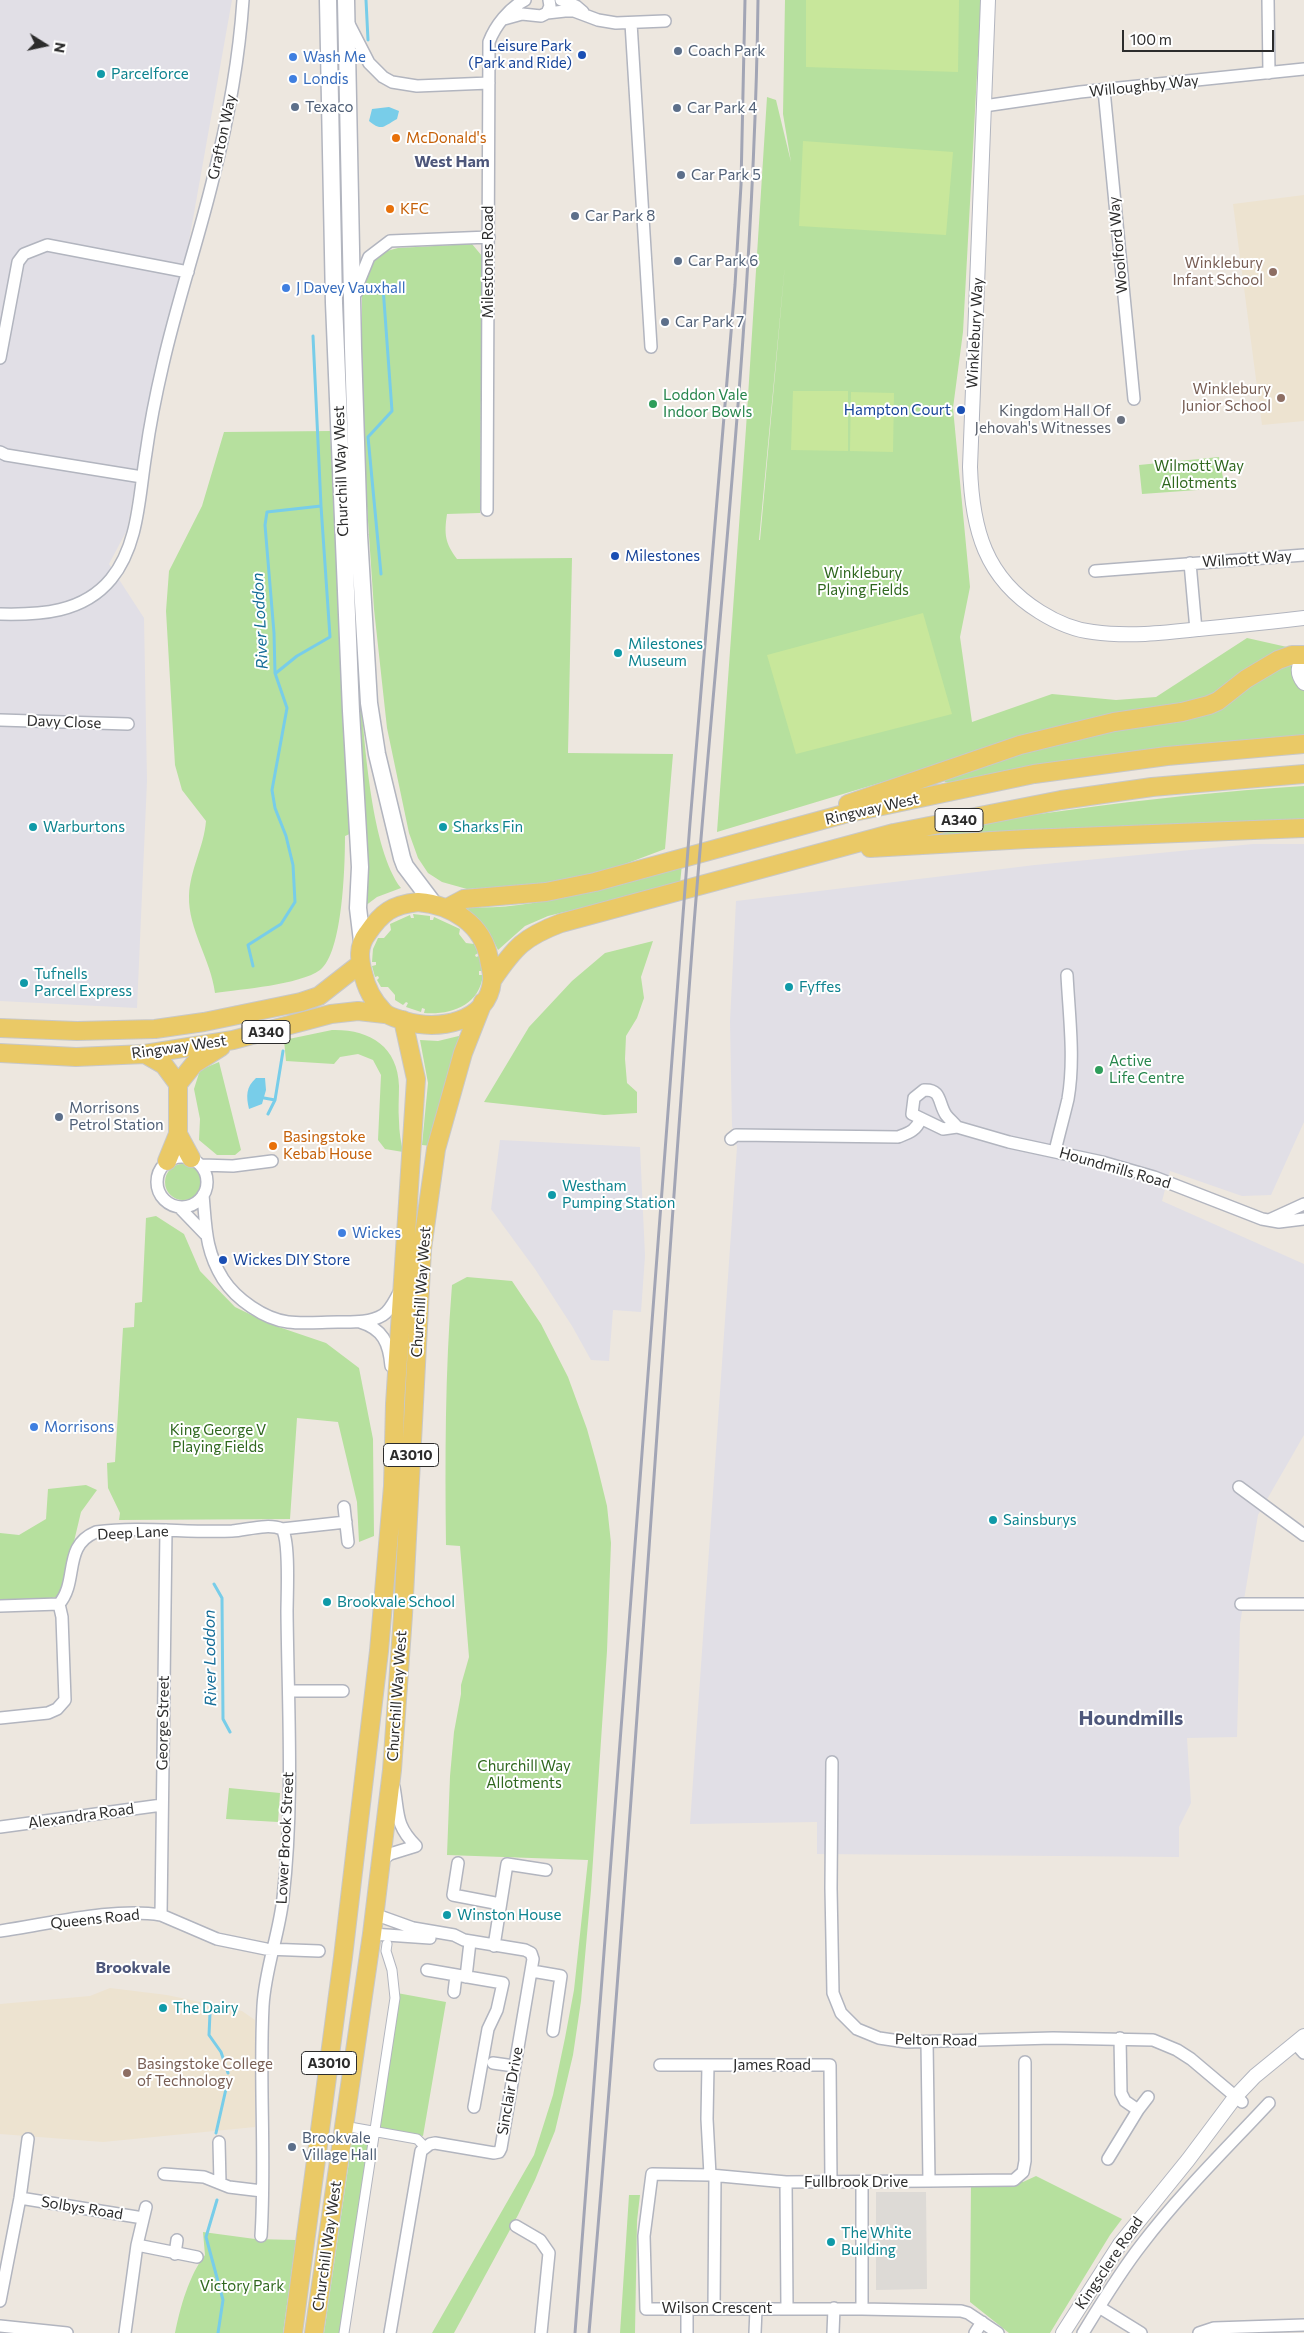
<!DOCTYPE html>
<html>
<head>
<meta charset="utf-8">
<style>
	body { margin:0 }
	#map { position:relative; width:1304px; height:2333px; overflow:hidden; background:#ede7df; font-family:Commissioner,sans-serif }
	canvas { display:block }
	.north { position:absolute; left:20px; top:20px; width:50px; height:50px; -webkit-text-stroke:4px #fff; paint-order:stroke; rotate:100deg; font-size:14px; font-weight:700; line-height:20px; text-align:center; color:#2c2c2c }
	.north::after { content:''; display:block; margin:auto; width:18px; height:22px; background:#2c2c2c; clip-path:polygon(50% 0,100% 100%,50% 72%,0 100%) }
	.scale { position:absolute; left:1122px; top:30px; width:152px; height:22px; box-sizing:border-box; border:2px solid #2c2c2c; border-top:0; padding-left:6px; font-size:15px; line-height:18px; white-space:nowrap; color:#2c2c2c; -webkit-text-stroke:4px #fff; paint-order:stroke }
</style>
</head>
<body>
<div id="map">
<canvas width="1304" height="2333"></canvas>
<div class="north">N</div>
<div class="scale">100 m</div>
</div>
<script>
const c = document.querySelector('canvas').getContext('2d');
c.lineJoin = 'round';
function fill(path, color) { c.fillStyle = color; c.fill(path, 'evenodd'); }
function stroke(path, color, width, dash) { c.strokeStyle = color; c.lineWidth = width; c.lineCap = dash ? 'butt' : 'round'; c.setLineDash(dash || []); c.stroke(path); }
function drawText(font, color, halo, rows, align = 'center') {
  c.font = font + ' Commissioner,sans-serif'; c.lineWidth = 4; c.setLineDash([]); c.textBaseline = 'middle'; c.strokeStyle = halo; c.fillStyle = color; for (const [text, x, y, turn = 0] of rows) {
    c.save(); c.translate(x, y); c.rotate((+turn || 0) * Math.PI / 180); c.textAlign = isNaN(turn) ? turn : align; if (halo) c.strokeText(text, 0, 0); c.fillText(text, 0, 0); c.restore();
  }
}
fill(new Path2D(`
	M0,0H232L184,269L154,379L127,530L109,564L144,618L147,781L137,1008L0,1001Z
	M1253,844H1304V1122L1271,1195L1242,1196L1170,1171L1162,1201L1304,1264V1435L1258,1515L1240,1624L1237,1737L1187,1738L1191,1803L1179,1827V1857L817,1854V1822L690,1824L737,1147L732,1126L730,1021L736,901L1035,865Z
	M500,1140L640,1147L645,1256L641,1312L613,1310L609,1361L591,1360L572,1326L535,1269L491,1209Z`), '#e1dfe6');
fill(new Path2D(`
	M1304,195V421L1262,425L1233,204Z
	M110,1988L167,1995L242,2011L255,2020V2127L103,2142L0,2134V2004L90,1996Z`), '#ede3d0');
fill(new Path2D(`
	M331,0H335C342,231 340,462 360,692C365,743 371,849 401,888L377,897L365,906V858L349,617L339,339Z
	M785,0H981L963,332L953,408L970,587L960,637L972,722L1052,694L1116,700L1156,697L1247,638L1296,649L1304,689V740L953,783L945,782L942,777L916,772L717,832L746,428L767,97L776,100L791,162L783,114ZM785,264L760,540H759Z
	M472,244L482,256L480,513L447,514C444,534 445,543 457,559L572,558L568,753L673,754L665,849L588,878L549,885L467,889L442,882L428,873L418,858L409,833L387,728L374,609L362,433V287L371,264L383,252L398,248Z
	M330,431L352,833L345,836C345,864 343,953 320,970C299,985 242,989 215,993C211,960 188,929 189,896C190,869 204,847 206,821L182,790L175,765L166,611L169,571L202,506L224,432Z
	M1219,457L1225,488L1142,494L1139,465Z
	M1304,786V822L908,841C961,824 1015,817 1069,810C1147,799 1225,791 1304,786Z
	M682,864L680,884L548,916L525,926L498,950L489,932L464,908V907C535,912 613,883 682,864Z
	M413,914L430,916V920H433L434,917L460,929L459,934L466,943L474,944L478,953L475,955L476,957L479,956L483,971H479V975H483C479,1006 451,1015 424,1013L425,1009L422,1008L421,1012L406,1007L408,1003L406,1002L403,1005L395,1000V995L388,987H381L377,980L379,978L378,976L375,977L372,966L376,965V962H372L373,949L378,938H384L391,930L390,924L410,915L411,918H414Z
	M653,941L641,977L644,998L637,1018L626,1036L625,1059L627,1083L637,1092V1113L604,1115L484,1102L529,1027L572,981L605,953Z
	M332,1030C369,1029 398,1046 399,1086C399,1098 398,1110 399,1121C399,1132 401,1142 403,1152L385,1149L378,1140L381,1075L373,1060L358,1054L340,1057L334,1064L286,1061L284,1040Z
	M467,1034L450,1067L431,1146L422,1145L428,1083L420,1040L438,1041Z
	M219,1062L241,1150L235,1155H217L199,1140L200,1119L194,1089L200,1070Z
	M165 1182a18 18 0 1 1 36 0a18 18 0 1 1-36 0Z
	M156,1216L184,1234L200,1271L235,1307L270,1324L326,1343L359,1368L373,1439L374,1536L359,1542L357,1502L338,1422L297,1418L290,1519L119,1520L120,1513L108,1488L107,1463L115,1462L123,1328L134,1327L135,1303L142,1302L146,1218Z
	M467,1277L512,1281L541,1324L568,1377L587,1429L597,1465L607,1506L611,1543L607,1651L591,1890L581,2001L573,2055L555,2131L535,2180L518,2215L454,2333H432L534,2155L553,2095L565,2038L574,1990L588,1860L447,1855L450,1776L454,1732L461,1694V1685L469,1657L460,1546L446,1545C445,1459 445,1372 452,1285Z
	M86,1485L97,1490L81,1512L61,1596L33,1602L0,1603V1533L19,1535L46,1519L48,1489Z
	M229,1788L280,1793L278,1822L226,1819Z
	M397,1993L446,2002L423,2136L377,2129Z
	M356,2135H366L370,2137L340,2333H324L352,2141Z
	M1036,2176L1122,2219L1110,2235L1050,2333H1009L970,2302L971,2183L1023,2182Z
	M629,2195H640L637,2221L635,2333H620Z
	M203,2232L255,2239L296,2240L283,2333H175C180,2308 189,2275 205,2255Z`), '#b6e09e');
fill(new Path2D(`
	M806,0H959L958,72L806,67Z
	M803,141L953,152L946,235L799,226Z
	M793,391H848V451L791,450Z
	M851,392L894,393L893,452L850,451Z
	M923,613L952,714L796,754L767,655Z`), '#c8e79b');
fill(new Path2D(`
	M876,2192H926L927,2289L876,2290Z`), '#dddad6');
fill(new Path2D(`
	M389,107L399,111L397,119C384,126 382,132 369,121L372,109Z
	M256,1078H265L266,1090L262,1104L249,1109C246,1096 246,1087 256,1078Z`), '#78cde9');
stroke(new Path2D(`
	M366,0L368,40
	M381,574L368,437L392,411L383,287
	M276,673L297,656L330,637L321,506L313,336
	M253,966L248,945L281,924L295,902L293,865L286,836L275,808L272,790L287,708L275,673L274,633L265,525L267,512L321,506
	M264,1098L275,1100
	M268,1114L275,1100L283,1051
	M214,1584L222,1598L223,1719L230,1732
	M210,2013L209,2035L221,2052L228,2073
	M216,2133L228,2080
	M217,2200L206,2237L223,2300L218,2333`), '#78cde9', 3);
const pedestrian = new Path2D(`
	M344,2126L417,2139L425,2147
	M344,2333L395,1998L392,1970L386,1951L387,1944`);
const minor = new Path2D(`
	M561,0L576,6L583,12
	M1268,0L1269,73
	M547,13L550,6L549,0
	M504,19L522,14L541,16L547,13L565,11H574L598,20L616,23L665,21
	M348,22L369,63L383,77L392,82L417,86L489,83
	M631,23L651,347
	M1104,90L1134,399
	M984,106L1080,92L1304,69
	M357,292L358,284L369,257L390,241L489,237
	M0,358L18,262L24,254L47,245L188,272
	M0,452L6,455L142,477
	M487,510L489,42C495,26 509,8 525,0
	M1190,563L1196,630
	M1095,571L1304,555
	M0,614C40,615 83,613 111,579C139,545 139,495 146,453C150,424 156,394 163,364C177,302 198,241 213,179C228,120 239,60 243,0
	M0,720L128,724
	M957,1127C954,1123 949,1119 946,1115C938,1103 942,1089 924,1090L914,1098L912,1114L943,1129L957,1127L1009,1142L1102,1162L1154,1177L1262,1219L1279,1222L1304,1219
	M731,1139L736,1135L898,1137C908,1133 916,1131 920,1120
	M1055,1151C1059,1134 1064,1116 1068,1099C1075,1059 1069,1015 1067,975
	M157 1182a25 25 0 1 1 50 0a25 25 0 1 1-50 0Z
	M201,1165L233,1166L272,1161
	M203,1195C206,1227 205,1250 223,1279C236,1299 264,1319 288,1322C304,1324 322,1322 338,1322C352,1322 370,1323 383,1315C391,1310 395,1299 400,1291
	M179,1207L205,1234
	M1269,1220L1304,1204
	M360,1322C383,1329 389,1343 391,1366
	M1239,1487L1304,1535
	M344,1507L348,1542
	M282,1529L346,1522
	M1241,1604H1304
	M0,1606L59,1604C79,1581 62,1546 96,1532C141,1526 187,1533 232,1531C247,1530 268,1523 282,1529
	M289,1691H343
	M0,1718L48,1713L57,1709L65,1700L62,1617L59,1604
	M832,1762L831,1888L833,1993L841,2013L857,2029L879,2038L906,2042L1053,2038L1153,2040L1177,2050L1191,2059L1242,2102
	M0,1827L162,1805
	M382,1860L390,1854L416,1846C395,1825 399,1814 394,1787
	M458,1863L453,1895L500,1904
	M374,1914L413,1928L454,1935L464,1940L525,1950L531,1953L533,1959L501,2148L499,2152L494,2153L435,2143L430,2144L421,2151L390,2333
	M161,1915L166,1530
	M0,1931C49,1924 114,1907 161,1915L217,1939L266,1949L319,1951
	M372,1934L430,1938
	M494,1946L507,1864L546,1870
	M427,1970L503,1983L497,2010L488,2029L474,2107
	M532,1971L561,1976L553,2031
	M466,1977L470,1942
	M454,1992L456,1975
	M1295,2043L1304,2053
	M493,2063L514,2066
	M660,2065H708
	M1138,2110L1148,2097
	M219,2142L220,2183
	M1108,2159L1138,2110L1125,2101L1121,2093L1120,2038
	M164,2174L204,2177L229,2187L262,2191
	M710,2175L707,2119L708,2065H830L831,2182
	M929,2181L1014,2180L1023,2172L1025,2161V2062
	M786,2182L787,2308
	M862,2183V2309H646L644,2236L652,2174L710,2175L786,2182L929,2181L927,2042
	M20,2198L143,2218
	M516,2226L540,2240L549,2253L541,2333
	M261,2236C266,2159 259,2082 263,2006C265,1969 279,1935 283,1898C294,1804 288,1707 287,1612C287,1595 290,1541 282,1529
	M137,2245L197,2257
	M175,2254L177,2240
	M0,2301L20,2198L28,2139
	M1099,2307L1141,2333
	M687,2309V2333
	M714,2309L715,2176
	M862,2309L961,2311L968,2313L998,2333
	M0,2326L67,2333
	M125,2333L137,2245L146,2207
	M755,2333L756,2309
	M833,2333L834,2308
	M975,2333L982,2322
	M1083,2333C1102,2302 1120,2272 1142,2244C1180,2194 1226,2149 1269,2103
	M1199,2333L1214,2328L1304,2325`);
const tertiary = new Path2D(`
	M988,0L970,467C972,529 985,578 1040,612C1056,622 1074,630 1093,632C1128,637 1163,633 1199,629C1234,626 1269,622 1304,618
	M1304,655C1298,666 1296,673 1304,683
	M1063,2333L1120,2244L1188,2160L1236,2096L1255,2076L1304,2036`);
const secondary = new Path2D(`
	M328,0L334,303L351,711L360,867L358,908L362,941
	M346,0L353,348L359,535L369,703L377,754L402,858L405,866L433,903`);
const primary = new Path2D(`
	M848,804L1020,745L1114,722L1182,712L1209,705L1218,701L1246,679L1278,660L1292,655H1304
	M870,848L1027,839L1304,828
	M418,902C452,905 483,924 489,959C490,966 493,974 492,981C488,1023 437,1031 405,1021C399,1019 389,1017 384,1012C373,1001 366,988 363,973C359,959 358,946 367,934C382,912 392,905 418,902Z
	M447,908L464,899L546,892L595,882L844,814L1034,774L1167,756L1304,744
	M493,979C515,947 524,937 561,923L894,833L1061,800L1152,787L1304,774
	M0,1028L77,1031L155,1029L204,1022L301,1002L319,996L360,964
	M0,1053L76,1057L145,1054L233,1040L331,1014L358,1011L385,1014
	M145,1054L164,1065L178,1084V1134L167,1161
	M178,1084L194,1064L221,1047
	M178,1134L191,1158
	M293,2333L343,1957L379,1651L393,1486L395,1404L416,1079L403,1020
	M314,2333L372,1934L392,1770L403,1615L422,1249L436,1149L463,1053L483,1002`);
stroke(pedestrian, '#b2b5bf', 11);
stroke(minor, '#b2b5bf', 14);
stroke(tertiary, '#b2b5bf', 16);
stroke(secondary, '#b2b5bf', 19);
stroke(primary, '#c8c8c8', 20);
stroke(pedestrian, '#fff', 9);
stroke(minor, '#fff', 11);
stroke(tertiary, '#fff', 14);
stroke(secondary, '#fff', 16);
stroke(primary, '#eac966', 18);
stroke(new Path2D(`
	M575,2333L690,823L735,285L741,185L745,0
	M589,2333C629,1872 657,1411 692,950C716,633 754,317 758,0`), '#a2a5b5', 3);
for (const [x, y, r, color] of [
	[678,51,5,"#5c6f8a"],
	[582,55,5,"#1a4fb4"],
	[293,57,5,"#3f7fe0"],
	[101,74,5,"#0f9aa8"],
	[293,79,5,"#3f7fe0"],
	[295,107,5,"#5c6f8a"],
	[677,108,5,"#5c6f8a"],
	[396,138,5,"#e8710a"],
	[681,175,5,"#5c6f8a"],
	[390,209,5,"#e8710a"],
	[575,216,5,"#5c6f8a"],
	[678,261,5,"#5c6f8a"],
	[1273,272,5,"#8d6e63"],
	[286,288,5,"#3f7fe0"],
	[665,322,5,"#5c6f8a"],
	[1281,398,5,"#8d6e63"],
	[653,404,5,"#2e9e5b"],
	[961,410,5,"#1a4fb4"],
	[1121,420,5,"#6b7280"],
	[615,556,5,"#1a4fb4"],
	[618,653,5,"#0f9aa8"],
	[33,827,5,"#0f9aa8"],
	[443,827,5,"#0f9aa8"],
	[24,983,5,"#0f9aa8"],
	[789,987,5,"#0f9aa8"],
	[1099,1070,5,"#2e9e5b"],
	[59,1117,5,"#5c6f8a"],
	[273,1146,5,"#e8710a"],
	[552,1195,5,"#0f9aa8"],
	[342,1233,5,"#3f7fe0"],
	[223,1260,5,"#1a4fb4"],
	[34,1427,5,"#3f7fe0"],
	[993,1520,5,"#0f9aa8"],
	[327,1602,5,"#0f9aa8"],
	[447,1915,5,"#0f9aa8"],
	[163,2008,5,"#0f9aa8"],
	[127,2073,5,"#8d6e63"],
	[292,2147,5,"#5c6f8a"],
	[831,2242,5,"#0f9aa8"]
]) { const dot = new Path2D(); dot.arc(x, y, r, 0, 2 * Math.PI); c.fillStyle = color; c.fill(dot); stroke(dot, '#fff', 2); }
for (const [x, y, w] of [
	[959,820,48],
	[266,1032,48],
	[411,1455,55],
	[329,2063,55]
]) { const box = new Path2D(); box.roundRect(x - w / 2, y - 11.5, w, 23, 4); c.fillStyle = '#fff'; c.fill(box); stroke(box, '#2c2c2c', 1); }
drawText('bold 14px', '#2c2c2c', null, [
	["A340",959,820],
	["A340",266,1032],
	["A3010",411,1455],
	["A3010",329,2063]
]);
drawText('15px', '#164399', '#fff', [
	["Leisure Park",572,46],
	["(Park and Ride)",572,63],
	["Hampton Court",951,410],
	["Milestones",625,556,"left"],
	["Wickes DIY Store",233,1260,"left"]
], 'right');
drawText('15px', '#4e5e75', '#fff', [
	["Coach Park",688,51],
	["Texaco",305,107],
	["Car Park 4",687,108],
	["Car Park 5",691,175],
	["Car Park 8",585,216],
	["Car Park 6",688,261],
	["Car Park 7",675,322],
	["Morrisons",69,1108],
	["Petrol Station",69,1125],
	["Brookvale",302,2138],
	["Village Hall",302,2155]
], 'left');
drawText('15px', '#366cbe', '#fff', [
	["Wash Me",303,57],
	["Londis",303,79],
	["J Davey Vauxhall",296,288],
	["Wickes",352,1233],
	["Morrisons",44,1427]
], 'left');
drawText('15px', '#0d838f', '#fff', [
	["Parcelforce",111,74],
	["Milestones",628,644],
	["Museum",628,661],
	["Warburtons",43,827],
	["Sharks Fin",453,827],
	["Tufnells",34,974],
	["Parcel Express",34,991],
	["Fyffes",799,987],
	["Westham",562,1186],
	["Pumping Station",562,1203],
	["Sainsburys",1003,1520],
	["Brookvale School",337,1602],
	["Winston House",457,1915],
	["The Dairy",173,2008],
	["The White",841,2233],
	["Building",841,2250]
], 'left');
drawText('15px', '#2c2c2c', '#fff', [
	["Willoughby Way",1144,86,-6],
	["Grafton Way",222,137,-78],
	["Woolford Way",1118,245,-95],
	["Milestones Road",488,262,-90],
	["Winklebury Way",975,333,-87],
	["Churchill Way West",341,471,-92],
	["Wilmott Way",1247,559,-4],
	["Davy Close",64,722,2],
	["Ringway West",872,809,-13],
	["Ringway West",179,1047,-8],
	["Houndmills Road",1115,1168,16],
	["Churchill Way West",421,1292,-86],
	["Deep Lane",133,1533,-3],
	["Churchill Way West",397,1696,-86],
	["George Street",163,1723,-89],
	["Alexandra Road",81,1816,-8],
	["Lower Brook Street",285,1838,-87],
	["Queens Road",95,1919,-6],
	["Pelton Road",936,2040,1],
	["James Road",772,2065],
	["Sinclair Drive",510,2091,-80],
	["Fullbrook Drive",856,2182],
	["Solbys Road",82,2208,9],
	["Churchill Way West",327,2246,-82],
	["Kingsclere Road",1109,2263,-56],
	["Wilson Crescent",717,2308]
]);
drawText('15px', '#c56008', '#fff', [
	["McDonald's",406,138],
	["KFC",400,209],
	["Basingstoke",283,1137],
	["Kebab House",283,1154]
], 'left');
drawText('15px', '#785e54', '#fff', [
	["Winklebury",1263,263],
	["Infant School",1263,280],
	["Winklebury",1271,389],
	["Junior School",1271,406],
	["Basingstoke College",137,2064,"left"],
	["of Technology",137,2081,"left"]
], 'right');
drawText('15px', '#27864d', '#fff', [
	["Loddon Vale",663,395],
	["Indoor Bowls",663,412],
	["Active",1109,1061],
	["Life Centre",1109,1078]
], 'left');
drawText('15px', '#5b616d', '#fff', [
	["Kingdom Hall Of",1111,411],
	["Jehovah's Witnesses",1111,428]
], 'right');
drawText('15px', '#2f671e', '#fff', [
	["Wilmott Way",1199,466],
	["Allotments",1199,483],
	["Winklebury",863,573],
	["Playing Fields",863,590],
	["King George V",218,1430],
	["Playing Fields",218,1447],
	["Churchill Way",524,1766],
	["Allotments",524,1783],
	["Victory Park",242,2286]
]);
drawText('bold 16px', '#4e577b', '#fff', [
	["West Ham",452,162],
	["Brookvale",133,1968]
]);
drawText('italic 16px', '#146d98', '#fff', [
	["River Loddon",260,621,-93],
	["River Loddon",210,1658,-91]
]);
drawText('bold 20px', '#4e577b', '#fff', [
	["Houndmills",1131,1718]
]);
</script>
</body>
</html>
